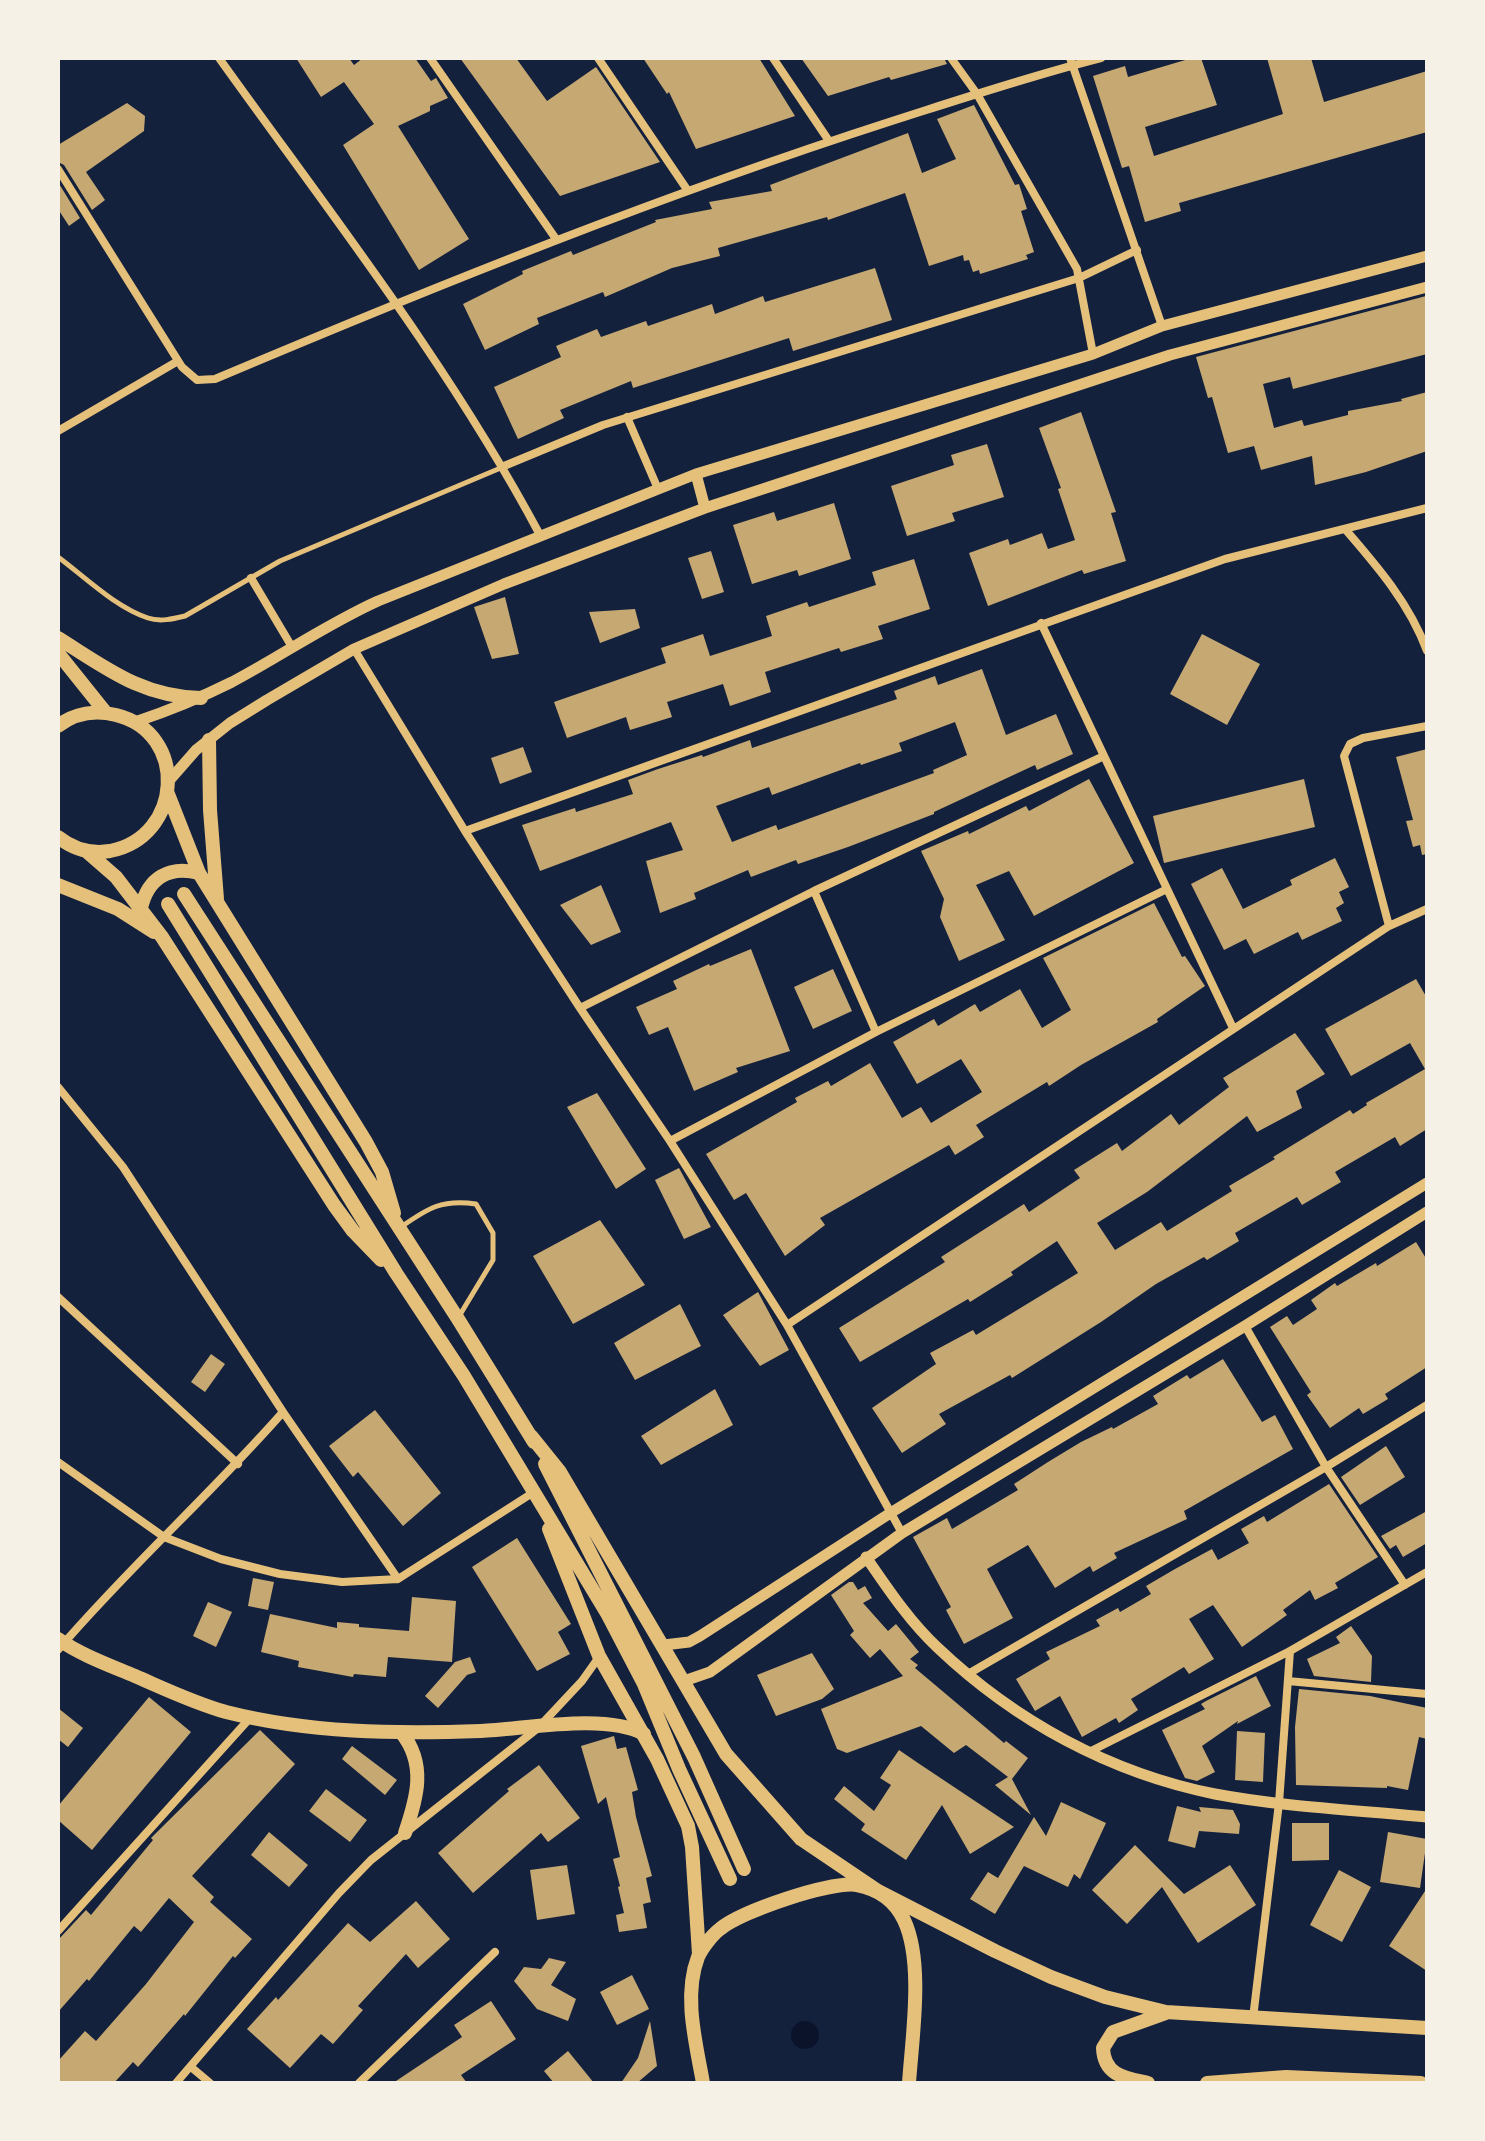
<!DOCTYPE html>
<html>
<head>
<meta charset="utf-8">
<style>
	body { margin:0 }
	#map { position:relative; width:1485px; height:2141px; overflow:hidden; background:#14213d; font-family:Literata,serif }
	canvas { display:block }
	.frame { position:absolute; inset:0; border:60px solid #f6f1e7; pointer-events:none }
</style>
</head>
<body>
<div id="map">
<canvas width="1485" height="2141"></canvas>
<div class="frame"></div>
</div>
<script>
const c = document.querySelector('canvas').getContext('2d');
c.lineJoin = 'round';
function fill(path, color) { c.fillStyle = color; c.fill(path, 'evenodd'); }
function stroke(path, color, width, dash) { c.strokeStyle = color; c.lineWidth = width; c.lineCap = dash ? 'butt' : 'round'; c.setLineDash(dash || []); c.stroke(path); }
fill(new Path2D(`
	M791 2035a14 14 0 1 1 28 0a14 14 0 1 1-28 0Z`), '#0b132b');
fill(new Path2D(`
	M296,58H349L354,65L363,58H415L431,81L436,78L448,98L430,106V111L398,126L469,239L419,270L343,145L374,124L344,82L321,97Z
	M460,58H516L547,101L596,67L660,162L560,196Z
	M643,58H759L795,116L696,149L669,92L667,94Z
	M801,58H944L947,64L891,80L889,77L828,96Z
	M1192,58H1201L1217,105L1145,127L1154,156L1283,114L1267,58H1311L1324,102L1427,71V132L1179,203L1181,211L1145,222L1129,166L1122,168L1093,76L1125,66L1128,77Z
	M127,103L145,116L144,131L86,172L105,200L92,210L64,165L58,162V145Z
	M974,105L1015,185L1019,184L1027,209L1021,211L1034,252L1026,255L1028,259L980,274L979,270L973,272L969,260L964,261L963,255L929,266L905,193L828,220L827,217L718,248L720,256L672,268L605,297L603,292L537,318L539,324L485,350L463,304L523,274L522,271L571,251L573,255L656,222L655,220L712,209L709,202L772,191L770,185L908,133L922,173L956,159L937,119Z
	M58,182L80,218L69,226L58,209Z
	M875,268L892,320L793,351L789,338L633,388L631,381L560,410L564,418L518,439L494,387L561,357L556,346L597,329L601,337L646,321L648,326L712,304L715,314L763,296L765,302Z
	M1426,296L1427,354L1293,389L1290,377L1263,384L1274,428L1302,420L1304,426L1348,415V411L1402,401L1401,399L1427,392V451L1366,472L1315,485L1312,456L1261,470L1254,446L1228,453L1212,397L1208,398L1196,357Z
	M1081,412L1116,512L1111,513L1126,561L1084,574L1082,570L988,606L969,553L1008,539L1010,545L1042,533L1048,549L1075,540L1058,489L1061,488L1039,428Z
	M987,444L1004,497L952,513L955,521L907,536L891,486L954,465L951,455Z
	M834,503L851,559L799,576L797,570L752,584L733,525L774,512L777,521Z
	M711,551L724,592L702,599L688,558Z
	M914,559L930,609L878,626L883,639L841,652L839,648L765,672L771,692L730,706L723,684L667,702L672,717L630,730L626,717L567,738L554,702L666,663L661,648L703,634L710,656L772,636L766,616L807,602L809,607L876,585L872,572Z
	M505,597L519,654L492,659L474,607Z
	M635,609L640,628L600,643L589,612Z
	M1202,634L1260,664L1227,725L1170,694Z
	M982,669L1006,735L1056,714L1073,754L1037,770L1035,765L934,812V814L848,847L798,864L796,860L751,877L748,870L694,893L696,899L660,913L646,861L683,850L671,822L540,871L522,825L575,808L576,812L633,794L628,780L658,769L702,755L703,757L750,740L752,748L897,699L894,691L935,676L938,685ZM955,722L967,755L933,770L934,773L778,830L776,825L732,842L716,806L769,787L772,795L860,763L861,765L902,751L899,743Z
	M523,747L532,772L500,784L491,758Z
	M1427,749V854L1422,855L1420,845L1413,847L1406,821L1413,820L1396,757Z
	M1089,779L1134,863L1034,916L1009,871L976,885L1005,940L959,961L940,917L944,899L921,851L968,831L969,834L1026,806L1029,811Z
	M1304,779L1315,827L1164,863L1153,816Z
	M1335,858L1349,887L1339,892L1344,903L1336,908L1342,921L1302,940L1298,932L1254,954L1246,939L1224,950L1191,884L1222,868L1243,909L1292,885L1290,880Z
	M601,885L621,932L591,945L560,905Z
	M1154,903L1182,957L1185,956L1205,986L1157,1019L1158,1022L1081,1065L1049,1086L1047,1082L976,1125L984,1137L955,1155L949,1145L820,1218L825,1225L785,1256L746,1193L734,1200L706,1154L797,1102L795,1098L828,1081L831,1086L870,1063L902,1118L921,1107L931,1123L982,1092L961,1059L917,1084L893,1042L934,1019L938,1026L975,1004L980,1012L1020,989L1042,1028L1071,1010L1043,958Z
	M751,949L790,1051L736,1068L738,1072L694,1091L668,1027L649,1035L636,1007L677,989L673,981L709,964L710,966Z
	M833,969L852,1011L813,1029L794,987Z
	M1416,979L1427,998V1129L1400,1146L1395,1137L1335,1172L1341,1182L1302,1205L1297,1197L1235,1233L1239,1241L1207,1260L1204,1257L1156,1284L1101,1322L1012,1378L1010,1375L939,1414L946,1424L902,1453L872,1408L936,1364L930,1353L973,1330L976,1335L1078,1273L1057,1241L1011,1272L1013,1275L970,1302L968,1299L860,1362L839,1328L945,1262L941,1257L1024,1204L1029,1212L1080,1178L1074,1170L1117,1143L1122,1151L1171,1114L1179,1125L1229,1087L1223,1078L1295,1033L1325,1074L1296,1091L1302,1108L1257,1132L1247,1116L1147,1192L1097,1223L1115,1250L1161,1222L1167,1231L1232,1191L1229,1186L1275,1159L1273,1157L1350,1110L1353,1114L1367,1105L1366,1103L1425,1069L1410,1043L1351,1076L1325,1029Z
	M597,1093L646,1169L616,1189L567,1107Z
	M679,1168L711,1227L684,1239L655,1180Z
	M600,1220L645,1285L573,1324L533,1256Z
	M1416,1242L1427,1260V1367L1385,1394L1388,1399L1363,1414L1359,1408L1330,1428L1307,1395L1311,1392L1270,1327L1287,1316L1293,1325L1317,1309L1311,1300L1335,1283L1337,1286L1376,1263L1377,1266Z
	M758,1292L789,1350L760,1366L723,1315Z
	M680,1304L701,1346L635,1380L614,1343Z
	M211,1354L225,1364L205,1392L191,1382Z
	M1223,1359L1262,1422L1275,1415L1293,1449L1184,1511L1187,1519L1114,1553L1117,1558L1093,1572L1090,1566L1055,1588L1028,1545L987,1569L1013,1618L964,1644L946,1610L951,1607L913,1537L947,1518L952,1529L1018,1490L1014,1484L1048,1462L1081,1442L1112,1427L1113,1429L1158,1404L1153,1396L1187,1375L1190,1379Z
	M715,1389L733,1425L661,1465L641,1436Z
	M375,1410L441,1493L403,1526L358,1472L353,1477L329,1446Z
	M1386,1446L1405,1477L1360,1505L1341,1477Z
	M1329,1484L1378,1557L1335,1583L1338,1588L1315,1600L1310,1590L1283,1610L1287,1615L1242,1647L1213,1605L1189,1619L1214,1659L1189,1674L1184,1667L1131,1699L1138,1710L1119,1723L1116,1718L1082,1737L1060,1696L1035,1711L1016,1679L1050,1659L1046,1652L1100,1626L1096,1620L1118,1608L1120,1612L1151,1594L1146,1586L1175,1569L1212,1549L1218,1560L1249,1543L1241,1529L1264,1516L1267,1522Z
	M1427,1511V1543L1403,1557L1396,1545L1390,1549L1381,1536Z
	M517,1538L571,1624L558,1632L570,1654L537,1671L472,1567Z
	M253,1578L274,1582L268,1610L248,1606Z
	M849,1582H853L858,1590L865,1586L872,1598L863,1603L888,1631L896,1624L919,1652L910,1659L918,1665L915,1668L1004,1743L1006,1741L1028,1758L1012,1779L1031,1815L995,1785L1008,1777L966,1745L954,1753L921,1726L847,1753L837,1749L821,1709L903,1676L880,1649L870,1658L850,1635L854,1631L831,1595Z
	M412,1597L456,1601L452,1662L388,1657L386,1677L354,1674L353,1677L298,1667L299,1661L261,1652L270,1614L337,1628V1622L359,1624V1627L409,1631Z
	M208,1602L232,1612L216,1647L193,1636Z
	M1351,1626L1372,1656L1371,1682L1314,1676L1307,1659L1340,1643L1336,1637Z
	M812,1653L834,1689L822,1699L776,1716L757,1675Z
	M470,1657L476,1672L467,1675L438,1708L425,1696L455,1662Z
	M1256,1676L1271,1706L1237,1724L1238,1721L1202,1746L1215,1772L1197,1781L1185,1778L1162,1730L1205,1709L1201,1704L1206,1701Z
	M1299,1689L1370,1696L1427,1708V1739L1419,1737L1408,1790L1387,1786V1788L1296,1785L1295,1727Z
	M149,1697L191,1732L92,1850L58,1820V1806Z
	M58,1708L83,1728L68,1747L58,1739Z
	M260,1730L295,1764L192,1876L214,1897L210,1902L252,1939L235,1958L233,1956L185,2016L184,2014L138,2067L133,2062L114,2083H58V2061L85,2031L96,2041L146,1984L194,1922L169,1898L141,1932L134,1926L89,1981L87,1979L58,2012V1940L86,1910L91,1915L153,1840L151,1838Z
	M1237,1731L1265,1733L1263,1782L1235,1780Z
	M614,1736L617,1749L626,1747L638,1790L632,1792L636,1817L652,1876L646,1878L651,1902L643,1904L647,1928L619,1932L616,1915L624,1913L618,1887L620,1886L613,1859L620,1857L606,1797L598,1804L581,1746Z
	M352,1746L397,1780L385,1795L342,1759Z
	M899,1750L918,1763L1014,1827L970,1854L942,1805L906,1860L861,1830L865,1824L834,1799L844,1786L874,1811L891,1785L880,1778Z
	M539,1765L580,1818L548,1842L541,1833L473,1893L438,1853L509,1791L507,1789Z
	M326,1789L367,1820L350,1842L309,1811Z
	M1061,1802L1106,1823L1080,1879L1074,1874L1068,1887L1024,1866L995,1914L970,1899L988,1872L998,1878L1034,1817L1046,1836Z
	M1177,1806L1201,1812L1199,1807L1233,1810L1240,1824L1239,1834L1199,1831L1195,1848L1168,1841Z
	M1292,1823H1329V1860L1292,1861Z
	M269,1832L308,1865L289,1887L251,1855Z
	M1388,1832L1427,1839L1420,1888L1380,1882Z
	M1135,1845L1184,1894L1230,1865L1256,1905L1198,1943L1162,1887L1127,1924L1092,1890Z
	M567,1865L575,1914L537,1920L530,1870Z
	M1339,1870L1371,1887L1342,1942L1310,1925Z
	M1427,1888V1971L1389,1946Z
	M416,1901L450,1939L418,1968L406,1954L358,2006L363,2010L333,2044L321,2034L290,2068L247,2029L276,1997L278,2000L348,1923L370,1942Z
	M549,1958L566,1962L551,1985L576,1999L568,2021L537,2009L514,1981L524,1967L541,1969Z
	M632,1975L649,2009L617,2025L600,1992Z
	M491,2001L516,2039L461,2075L467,2083H393L462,2037L454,2025Z
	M650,2021L657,2066L637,2083H621L638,2058Z
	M568,2051L594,2083H554L544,2071Z`), '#c6a872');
stroke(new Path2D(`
	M58,557C85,577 115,607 148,618C160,622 173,619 185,616L280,561L503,467
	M401,1227C428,1208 442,1199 476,1204L493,1233V1260L458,1318`), '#e5c07b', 5);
stroke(new Path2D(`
	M219,58C330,213 450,366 540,535
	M430,58L556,239
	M598,58L688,191
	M773,58L829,141
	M951,58L977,94L1077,269L1093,354
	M1070,58L1162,326
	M58,169L182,367L197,380L215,379C438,285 662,195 892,121C961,99 1030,76 1101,58
	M627,417L658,489
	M58,431L178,361
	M504,466L603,425L1079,278L1137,250
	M1345,529C1377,566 1410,604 1427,651
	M251,578L292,647
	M1041,623L1233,1028
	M354,649L465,831L580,1008L670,1141L787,1325L902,1533
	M465,831L1225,559L1427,508
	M814,891L876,1032
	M1389,926L1344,756L1350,744L1363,738L1427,726
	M580,1008L814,891L1104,756
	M58,1087L123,1167L283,1412L398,1579
	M670,1141L876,1032L1167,889
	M58,1297L238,1464
	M787,1325L1389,926L1427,909
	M1245,1326L1326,1467L1405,1585
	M58,1462L164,1537L221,1559L280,1574L342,1582L398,1579L534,1492
	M58,1650C129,1567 211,1494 283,1412
	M968,1674L1326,1467L1427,1405
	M1288,1681L1427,1694
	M1089,1752L1290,1651L1427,1572
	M58,1931L250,1718
	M1253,2018L1279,1803L1290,1651
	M191,2067L210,2083
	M176,2083L339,1893L371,1860L538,1728L582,1681L599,1657
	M359,2083L495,1952`), '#e5c07b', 8);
stroke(new Path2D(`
	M696,474L705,508
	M135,722C168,711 200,698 232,682C281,656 327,624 378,601L696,474L1093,354L1162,326L1427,256
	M168,782L196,750L230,723L267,700L354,649L504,584L705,508L1170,355L1427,287
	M866,1557C888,1589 910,1622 938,1648C1015,1721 1110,1773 1215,1794C1284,1807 1356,1810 1427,1817
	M664,1645L689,1642L700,1636L892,1512L1427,1183
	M684,1681L710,1672L902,1533L1245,1326L1427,1212`), '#e5c07b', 11);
stroke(new Path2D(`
	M58,1639C81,1655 109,1665 135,1676C165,1689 194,1703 226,1712C309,1733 395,1734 481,1731C526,1729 605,1713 644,1734
	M401,1732C427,1764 417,1798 405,1833`), '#e5c07b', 14);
stroke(new Path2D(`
	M58,638C106,668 142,697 201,698
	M58,653L106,713
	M58,726C75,713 96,710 116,715C189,733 183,837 110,851C91,854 73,849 58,837
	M209,740L210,810L217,899
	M168,794L199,873L366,1142L382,1172L394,1213
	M85,850L116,877L162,937L334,1205L353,1231L381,1260
	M58,885L118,909L154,932
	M184,894L458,1319L534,1442
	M168,904L396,1273L464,1376L608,1615L644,1684L679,1769L730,1879
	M141,908C148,878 169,865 199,873
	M531,1436L560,1472L726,1754L801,1839L878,1891L995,1951L1051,1977L1105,1997L1166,2012L1427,2028
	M545,1464L694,1757L744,1869
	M549,1529L599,1656L657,1759L688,1826L692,1847L699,1954
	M703,2083C696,2043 683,1996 698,1957C702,1948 712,1935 720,1929C742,1911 830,1881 857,1885C878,1889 895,1901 904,1920C924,1962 912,2038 909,2083
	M1148,2083C1126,2078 1104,2076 1103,2048L1113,2032L1166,2013
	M1207,2083L1286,2077L1421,2083`), '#e5c07b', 14);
</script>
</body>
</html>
